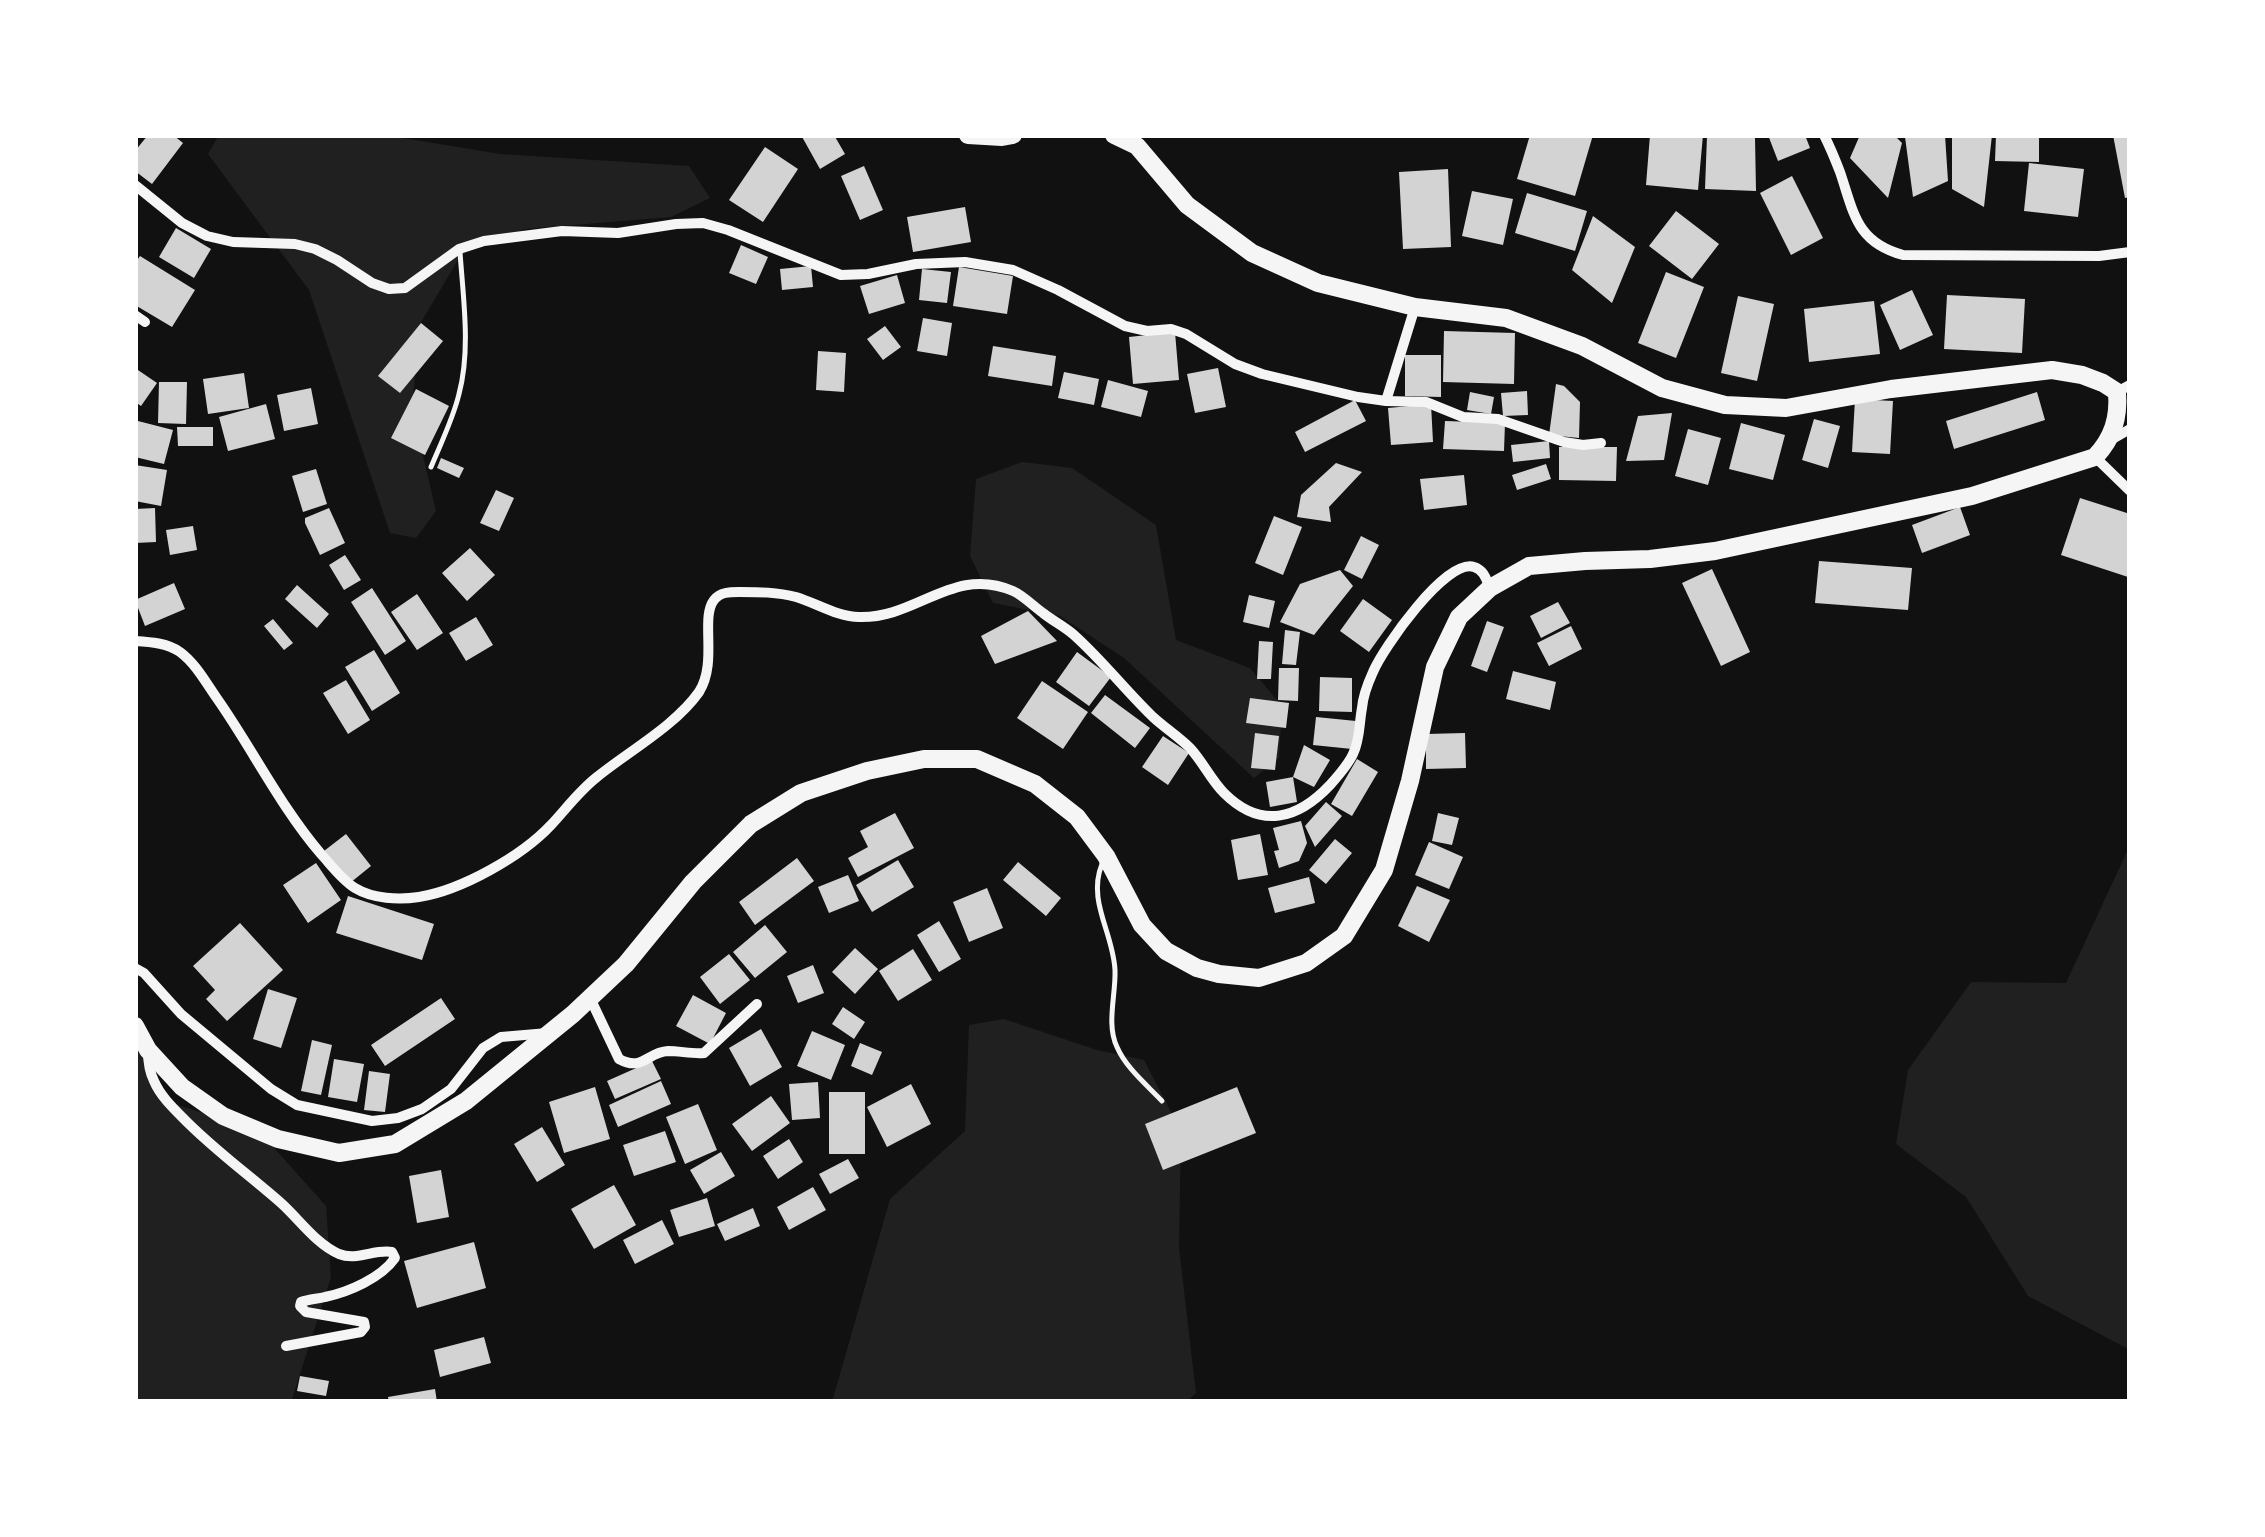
<!DOCTYPE html>
<html>
<head>
<meta charset="utf-8">
<style>
	body { margin:0 }
	#map { position:relative; width:2265px; height:1537px; overflow:hidden; background:#111; font-family:Montserrat,sans-serif }
	canvas { display:block }
	.frame { position:absolute; inset:0; border:138px solid #fff; pointer-events:none }
</style>
</head>
<body>
<div id="map">
<canvas width="2265" height="1537"></canvas>
<div class="frame"></div>
</div>
<script>
const c = document.querySelector('canvas').getContext('2d');
c.lineJoin = 'round';
function fill(path, color) { c.fillStyle = color; c.fill(path, 'evenodd'); }
function stroke(path, color, width, dash) { c.strokeStyle = color; c.lineWidth = width; c.lineCap = dash ? 'butt' : 'round'; c.setLineDash(dash || []); c.stroke(path); }
fill(new Path2D(`
	M219,135H385L500,154L689,166L710,198L671,217L525,229L461,255L420,324L412,409L436,511L416,538L390,533L309,290L208,154Z
	M1022,462L1072,468L1156,525L1176,640L1250,668L1282,706L1279,758L1254,778L1124,658L1060,616L993,603L970,556L976,479Z
	M2130,845V1350L2028,1296L1966,1197L1896,1144L1908,1070L1971,982L2066,983Z
	M1004,1019L1097,1050L1144,1060L1181,1131L1179,1248L1196,1393L1186,1402H832L890,1199L965,1131L969,1025Z
	M135,1034L163,1100L259,1131L326,1206L331,1277L291,1402H135Z`), '#202020');
fill(new Path2D(`
	M148,135H173L183,143L152,184L135,171V151Z
	M801,135H834L845,154L820,169Z
	M1530,135H1593L1575,196L1517,179Z
	M1650,135H1703L1698,190L1646,185Z
	M1768,135H1805L1810,148L1778,161Z
	M1860,135H1894L1902,143L1888,198L1850,158Z
	M1911,135H1945L1948,181L1913,197L1905,137Z
	M1960,135H1992L1984,207L1952,189V137Z
	M1996,135H2039V162L1995,161Z
	M2113,135H2130V197L2125,198Z
	M1707,136L1755,138L1756,191L1705,189Z
	M765,147L798,169L763,222L729,200Z
	M2029,163L2084,169L2078,217L2024,211Z
	M864,166L883,210L860,220L841,176Z
	M1448,169L1451,247L1403,249L1399,172Z
	M1792,176L1823,238L1791,255L1760,193Z
	M1472,191L1513,199L1503,245L1462,236Z
	M1527,193L1587,211L1575,251L1515,233Z
	M965,207L971,242L913,252L907,217Z
	M1676,211L1719,244L1692,279L1649,246Z
	M1593,216L1635,247L1612,303L1572,270Z
	M176,228L211,249L194,278L159,257Z
	M741,245L768,257L756,284L729,273Z
	M140,256L195,290L172,327L135,305V263Z
	M811,266L813,287L782,290L780,269Z
	M959,267L1013,276L1007,314L953,306Z
	M922,269L951,272L947,303L919,300Z
	M1666,272L1704,287L1676,358L1638,343Z
	M897,275L905,303L869,314L860,286Z
	M1912,290L1933,335L1900,350L1880,305Z
	M1947,295L2025,299L2022,353L1944,349Z
	M1738,296L1774,304L1757,381L1721,373Z
	M1874,301L1880,354L1809,362L1804,309Z
	M923,318L952,323L947,356L917,351Z
	M421,323L443,341L400,393L378,376Z
	M885,326L901,347L883,360L867,339Z
	M1444,331L1515,333L1514,384L1443,382Z
	M1175,332L1179,380L1133,384L1129,337Z
	M993,346L1056,356L1052,386L988,376Z
	M818,351L846,353L844,392L816,390Z
	M1405,355H1441V397L1405,396Z
	M135,368L157,383L141,406L135,402Z
	M1218,368L1226,407L1195,413L1187,374Z
	M1064,372L1099,379L1094,405L1058,398Z
	M244,373L249,408L208,414L203,379Z
	M1108,380L1148,391L1141,417L1101,407Z
	M159,382H187L186,424L158,423Z
	M1556,384L1564,386L1580,402L1579,438L1549,435Z
	M311,388L318,424L284,431L277,395Z
	M416,389L449,406L425,455L391,438Z
	M1527,391L1528,415L1503,416L1501,393Z
	M1470,392L1494,397L1491,414L1467,410Z
	M2037,392L2045,420L1954,449L1946,421Z
	M1855,399L1893,401L1890,454L1852,452Z
	M1355,400L1366,421L1305,452L1295,432Z
	M266,404L275,439L228,451L219,417Z
	M1431,404L1433,442L1391,445L1388,408Z
	M1672,413L1664,460L1626,461L1638,416Z
	M1814,419L1840,426L1828,468L1802,460Z
	M138,421L173,430L164,464L135,457V433Z
	M1445,421L1505,423L1504,451L1443,449Z
	M1741,423L1785,435L1773,480L1729,469Z
	M177,427H213V446H178Z
	M1688,429L1721,438L1708,485L1675,476Z
	M1549,441L1550,458L1513,462L1511,445Z
	M1559,447H1617L1616,481L1559,480Z
	M441,458L464,468L459,478L437,468Z
	M1336,463L1362,472L1329,507L1331,522L1297,517L1301,495Z
	M1546,464L1551,479L1517,490L1512,475Z
	M135,465L167,470L161,506L135,501Z
	M316,469L327,504L303,512L292,476Z
	M1464,475L1467,505L1424,510L1420,479Z
	M496,490L514,498L499,531L480,523Z
	M2080,498L2130,514L2128,577L2061,555Z
	M1960,507L1970,535L1922,553L1912,525Z
	M155,508L156,542L135,543V509Z
	M329,508L345,543L320,555L305,523V518Z
	M1274,516L1302,527L1283,575L1255,563Z
	M193,526L197,550L170,555L166,530Z
	M1361,536L1379,545L1362,579L1344,570Z
	M470,548L495,575L467,601L442,573Z
	M345,555L361,580L344,590L329,565Z
	M1819,561L1912,568L1908,610L1815,603Z
	M1712,569L1750,652L1721,666L1682,583Z
	M1340,570L1353,586L1314,635L1280,622L1300,584Z
	M174,583L185,609L145,626L135,600Z
	M297,585L329,614L317,628L285,599Z
	M372,588L406,641L385,655L351,602Z
	M417,594L443,633L417,650L391,612Z
	M1249,595L1275,601L1269,628L1243,622Z
	M1363,599L1392,620L1369,652L1340,631Z
	M1558,602L1570,623L1541,638L1530,616Z
	M1028,611L1057,641L995,664L981,636Z
	M476,617L493,645L466,661L449,633Z
	M273,619L293,643L284,650L264,626Z
	M1487,621L1504,627L1487,672L1471,666Z
	M1571,626L1582,649L1549,666L1537,643Z
	M1285,630L1300,632L1296,665L1282,664Z
	M1259,641L1273,642L1271,679H1257Z
	M374,650L400,693L372,711L345,667Z
	M1077,652L1111,677L1089,706L1056,682Z
	M1279,668H1299L1298,701L1278,700Z
	M1513,671L1556,682L1550,710L1506,699Z
	M1320,677L1352,678V712L1319,711Z
	M346,680L370,720L348,734L323,693Z
	M1042,681L1088,712L1063,749L1017,718Z
	M1105,695L1150,728L1135,748L1091,713Z
	M1250,698L1289,703L1286,728L1246,723Z
	M1316,717L1356,721L1352,749L1313,745Z
	M1255,733L1279,736L1275,770L1251,768Z
	M1465,733L1466,768L1426,769V734Z
	M1163,736L1189,753L1168,785L1142,767Z
	M1304,745L1330,760L1314,787L1293,777Z
	M1357,759L1378,772L1352,816L1331,804Z
	M1293,777L1297,802L1270,807L1266,782Z
	M1326,802L1342,816L1315,847L1305,826Z
	M895,813L914,848L858,877L848,858L868,847L860,831Z
	M1438,813L1459,818L1452,845L1432,841Z
	M1301,821L1307,843L1299,861L1279,868L1274,851L1279,850L1273,828Z
	M346,834L371,866L350,883L324,851Z
	M1260,834L1268,875L1238,880L1231,840Z
	M1335,839L1352,853L1326,884L1309,870Z
	M1429,842L1463,857L1449,889L1415,875Z
	M797,858L814,881L755,925L739,902Z
	M898,860L914,887L872,912L856,885Z
	M1018,862L1061,898L1046,916L1003,880Z
	M316,863L341,900L308,923L283,885Z
	M848,875L859,901L829,913L818,887Z
	M1309,877L1315,903L1275,913L1268,888Z
	M1417,886L1450,900L1429,942L1398,926Z
	M987,888L1003,928L969,942L953,902Z
	M348,896L434,924L422,960L336,933Z
	M939,921L961,959L939,972L917,935Z
	M240,923L283,970L227,1021L206,999L215,990L193,966Z
	M765,925L787,952L755,978L733,952Z
	M855,948L878,969L855,994L832,972Z
	M913,949L932,980L898,1001L879,971Z
	M729,954L750,980L720,1004L700,977Z
	M813,965L824,993L798,1003L787,976Z
	M268,989L297,998L281,1048L253,1039Z
	M693,995L726,1013L710,1044L676,1026Z
	M441,998L455,1019L385,1066L371,1045Z
	M843,1007L865,1022L854,1039L832,1024Z
	M761,1029L782,1067L750,1086L729,1048Z
	M812,1031L845,1045L831,1080L797,1066Z
	M312,1040L332,1045L321,1095L301,1091Z
	M860,1043L882,1052L872,1075L851,1066Z
	M334,1059L364,1064L357,1102L328,1097Z
	M652,1061L661,1079L615,1099L607,1081Z
	M369,1071L390,1074L385,1112L364,1110Z
	M661,1081L671,1104L618,1127L609,1105Z
	M818,1082L820,1118L792,1120L789,1084Z
	M911,1084L931,1124L887,1147L867,1107Z
	M595,1087L610,1139L564,1153L549,1102Z
	M1237,1087L1256,1133L1163,1170L1145,1124Z
	M829,1092H865V1154H829Z
	M771,1096L790,1123L752,1151L732,1124Z
	M698,1104L717,1150L685,1164L666,1117Z
	M542,1127L565,1165L537,1182L514,1144Z
	M665,1131L676,1162L634,1176L623,1145Z
	M789,1139L803,1162L778,1179L763,1156Z
	M721,1152L735,1176L704,1194L690,1170Z
	M848,1159L859,1178L830,1194L819,1174Z
	M441,1170L449,1217L417,1223L409,1176Z
	M614,1185L636,1225L594,1249L571,1209Z
	M813,1187L826,1210L789,1230L777,1207Z
	M707,1198L715,1226L679,1237L670,1210Z
	M753,1208L760,1226L725,1241L717,1224Z
	M662,1220L674,1244L635,1264L623,1240Z
	M474,1242L486,1288L417,1308L404,1261Z
	M484,1337L491,1363L440,1377L434,1350Z
	M300,1376L329,1381L326,1396L297,1391Z
	M435,1389L437,1402H389L388,1397Z`), '#d3d3d3');
stroke(new Path2D(`
	M431,467C441,443 453,419 459,394C471,349 463,297 460,252
	M1102,864C1087,901 1113,932 1115,970C1116,995 1106,1024 1117,1047C1126,1068 1147,1085 1162,1101`), '#f5f5f5', 5);
stroke(new Path2D(`
	M1824,135C1830,147 1835,159 1840,172C1854,213 1856,242 1903,255L2099,256L2130,252
	M135,185L182,223L207,236L233,242L295,244L315,249L337,260L372,283L389,289L405,288L459,249L484,241L562,231L618,233L676,224L703,223L728,230L841,275L868,274L916,264L965,262L1013,270L1058,290L1125,326L1147,331L1171,329L1186,334L1235,364L1262,374L1358,397L1386,401L1426,402L1463,417L1498,419L1564,442L1583,445L1601,443
	M135,315L145,322
	M2117,392L2130,385
	M1386,401L1415,307
	M2109,441L2130,429
	M2095,457L2130,491
	M135,641C151,642 167,643 180,652C195,663 205,681 216,697C252,748 280,806 321,854C331,865 342,880 355,888C373,899 399,900 419,897C462,890 522,856 551,825C566,809 579,791 597,777C629,751 675,726 699,692C718,662 700,618 714,600C720,592 730,592 739,592C759,592 777,592 796,597C816,603 838,617 859,617C917,619 953,565 1013,591C1024,596 1033,606 1043,613C1053,621 1065,627 1074,635C1102,660 1126,691 1153,717C1165,728 1179,737 1190,748C1203,762 1211,780 1224,793C1261,830 1298,819 1330,785C1338,776 1348,765 1353,754C1360,740 1359,724 1362,708C1363,696 1368,683 1373,672C1383,648 1446,558 1474,567C1484,570 1486,579 1490,588
	M135,968L144,973L181,1014L271,1089L297,1105L372,1121L398,1118L422,1109L451,1089L483,1048L501,1037L548,1033
	M590,998L619,1059C643,1072 647,1052 668,1051C680,1051 692,1054 704,1053L757,1004
	M148,1051C148,1061 149,1071 154,1081C160,1095 171,1106 182,1117C213,1149 248,1174 281,1203C299,1219 316,1244 339,1254C357,1261 374,1249 392,1252L395,1258C381,1278 349,1292 325,1297C317,1299 309,1299 301,1302L300,1306L306,1312L364,1322L365,1327L361,1332L286,1346`), '#f5f5f5', 10);
stroke(new Path2D(`
	M968,135L1002,137L1013,135
	M135,1026L148,1050L182,1087L223,1116L278,1139L339,1153L395,1144L466,1101L573,1014L626,964L693,882L751,824L801,793L867,771L924,759H977L1035,784L1077,817L1106,856L1142,925L1166,951L1197,968L1219,974L1259,978L1306,963L1344,936L1384,870L1410,781L1435,667L1459,617L1490,588L1529,566L1585,561L1650,559L1715,551L1972,496L2095,457C2113,438 2119,418 2117,392L2103,383L2082,375L2052,370L1891,389L1786,408L1725,405L1662,388L1582,346L1506,318L1415,307L1318,283L1252,253L1187,205L1137,146L1114,135`), '#f5f5f5', 18);
</script>
</body>
</html>
